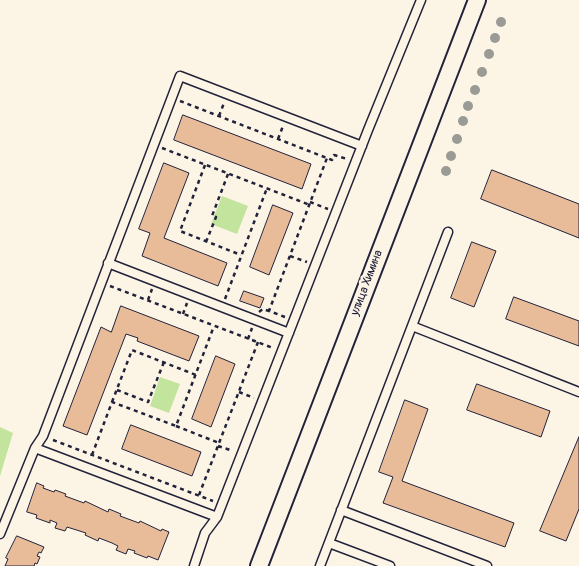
<!DOCTYPE html>
<html>
<head>
<meta charset="utf-8">
<style>
	body { margin:0 }
	canvas { display:block; background:#fcf5e5 }
</style>
</head>
<body>
<canvas width="579" height="566"></canvas>
<script>
const c = document.querySelector('canvas').getContext('2d');
c.lineJoin = 'round';
function fill(path, color) { c.fillStyle = color; c.fill(path, 'evenodd'); }
function stroke(path, color, width, dash) { c.strokeStyle = color; c.lineWidth = width; c.lineCap = dash ? 'butt' : 'round'; c.setLineDash(dash || []); c.stroke(path); }
function drawText(font, color, halo, rows, align = 'center') {
  c.font = font + ' Pangolin,sans-serif'; c.lineWidth = 5; c.setLineDash([]); c.textBaseline = 'middle'; c.strokeStyle = halo; c.fillStyle = color; for (const [text, x, y, turn = 0] of rows) {
    c.save(); c.translate(x, y); c.rotate((+turn || 0) * Math.PI / 180); c.textAlign = isNaN(turn) ? turn : align; if (halo) c.strokeText(text, 0, 0); c.fillText(text, 0, 0); c.restore();
  }
}
fill(new Path2D(`
	M222,196L248,206L237,234L211,224Z
	M160,377L180,384L169,413L150,406Z
	M0,427L13,433L0,476Z`), '#c3e49d');
const building = new Path2D(`
	M183,115L311,164L302,189L174,140Z
	M164,163L189,173L164,238L227,263L218,286L142,256L150,233L139,229Z
	M492,170L579,204V238L481,199Z
	M273,205L293,213L269,275L250,267Z
	M472,242L496,251L474,307L451,298Z
	M244,291L264,298L260,308L240,301Z
	M514,297L579,321V346L506,319Z
	M121,306L199,336L189,361L137,341L138,338L126,334L87,435L63,426L101,327L111,332Z
	M216,356L235,364L211,427L192,419Z
	M477,384L550,411L541,437L467,410Z
	M405,400L428,409L402,481L514,523L505,547L383,503L393,477L379,472Z
	M131,425L201,452L192,476L122,449Z
	M579,437V509L566,541L540,531Z
	M37,483L44,486L43,488L54,492L55,490L66,494L65,496L84,503L85,501L108,512L109,509L121,514L120,516L139,523L140,521L161,531L162,529L169,532L158,560L148,556L147,558L134,553L135,551L128,549L126,554L116,550L118,546L112,543L99,538L98,541L85,535L86,533L67,527L65,531L55,528L57,523L50,520V523L36,518L37,515L27,512Z
	M17,536L44,547L41,553L39,552L37,556L40,557L37,564L35,563L34,566H5L8,559L6,558Z`);
fill(building, '#e9bc99');
stroke(building, '#22223b', 1);
const lane = new Path2D(`
	M108,263L289,333
	M412,326L579,392
	M35,448L217,517
	M341,510L487,566
	M0,534L35,448L43,436L180,76L362,146
	M329,543L390,566
	M194,566L205,533L217,517L368,130L421,0
	M320,566L448,232`);
const street = new Path2D(`
	M259,566L477,0`);
stroke(lane, '#22223b', 11);
stroke(street, '#22223b', 20);
stroke(new Path2D(`
	M180,101L332,160L334,155L347,159
	M219,116L224,103
	M278,139L283,126
	M162,148L310,205
	M205,165L180,231L241,255
	M310,202L328,209
	M206,242L216,217L212,216L228,174
	M290,256L307,262
	M110,286L273,348
	M225,299L267,188
	M148,300L152,289
	M259,312L263,309L269,311
	M183,314L187,303
	M285,317L269,311L327,158
	M248,339L252,328
	M117,390L148,402L164,362
	M239,392L254,398
	M112,402L132,350L196,375
	M176,426L219,443
	M53,440L213,501
	M218,446L233,451
	M92,455L112,402L176,426L214,326
	M199,495L258,342`), '#22223b', 2.5, [4, 4]);
stroke(lane, '#fcf5e5', 8);
stroke(street, '#fcf5e5', 16);
c.fillStyle = '#9a9b95';
for (const [x, y] of [
	[501,22],
	[495,38],
	[489,54],
	[482,72],
	[475,90],
	[468,106],
	[463,121],
	[457,139],
	[451,156],
	[446,171]
]) { c.beginPath(); c.arc(x, y, 5, 0, 2 * Math.PI); c.fill(); }
drawText('12px', '#22223b', '#fcf5e5', [
	["улица Химина",367,283,-69]
]);
</script>
</body>
</html>
